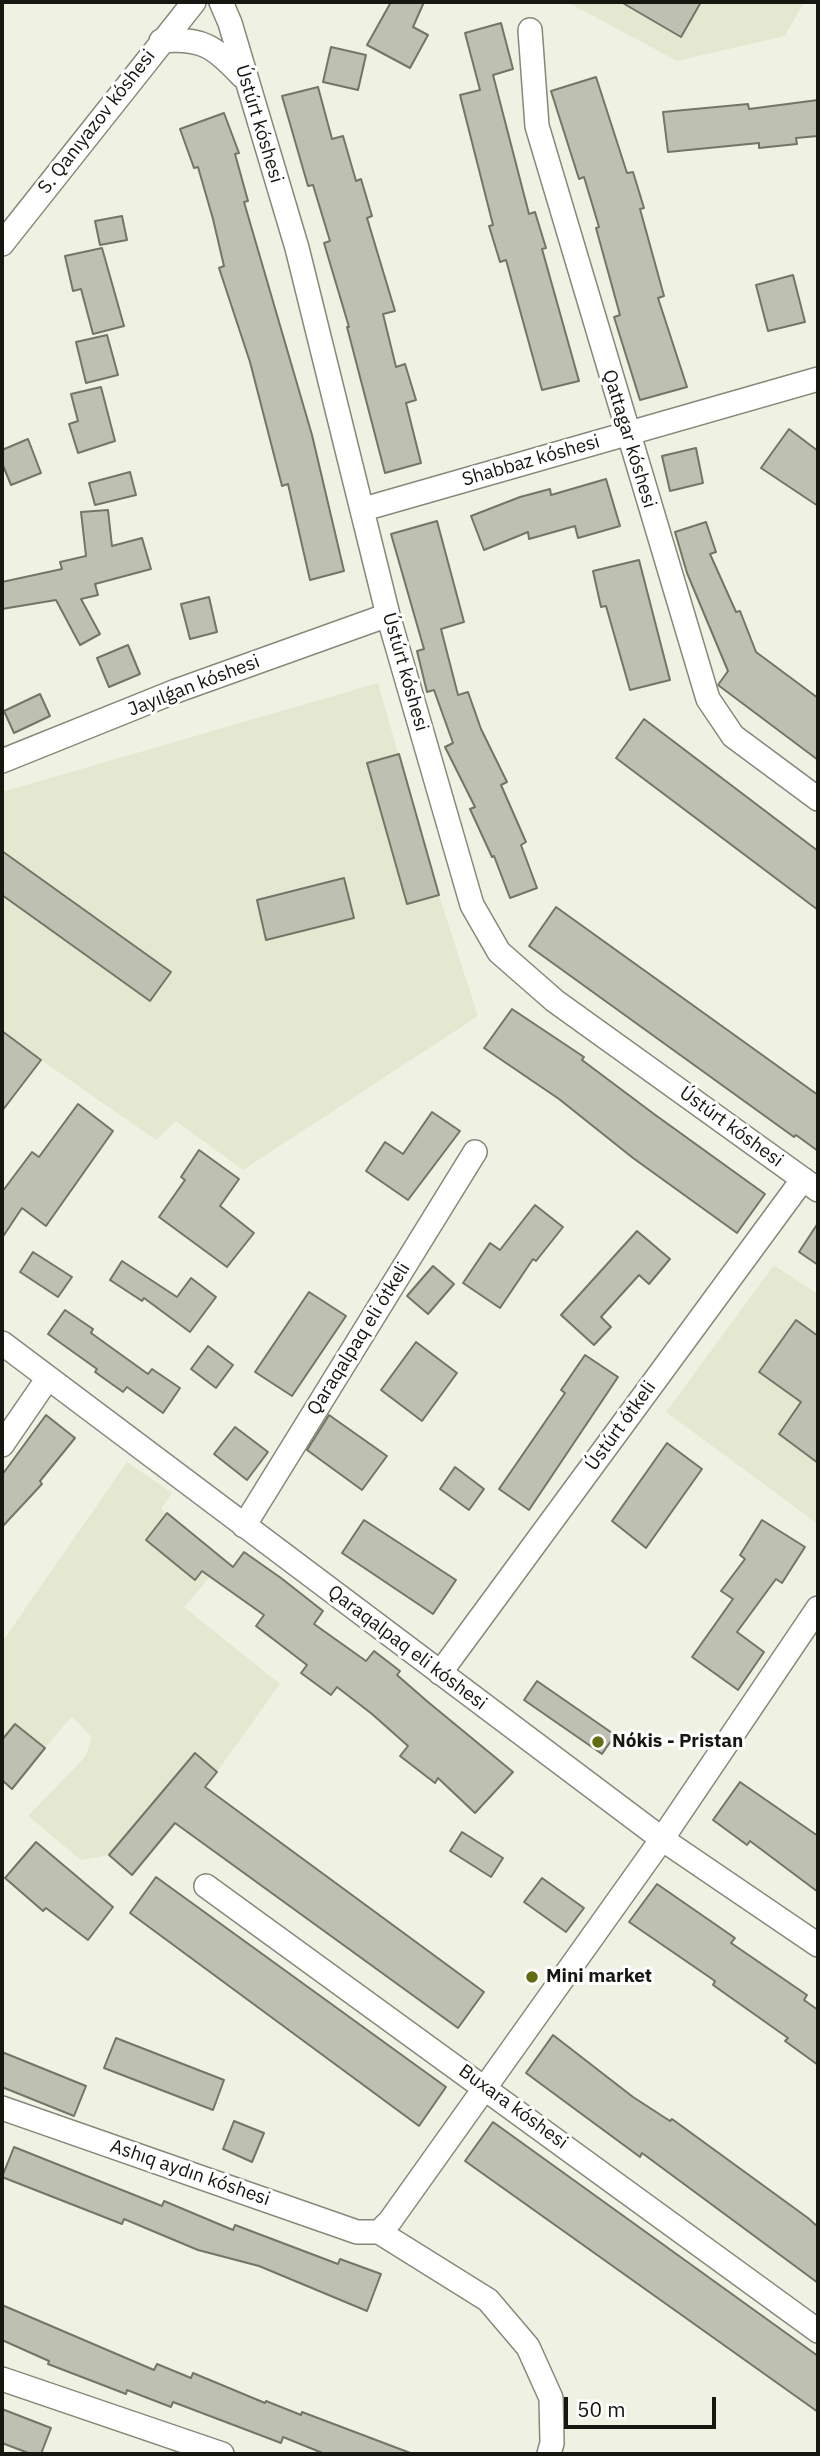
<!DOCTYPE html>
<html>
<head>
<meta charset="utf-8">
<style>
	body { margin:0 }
	#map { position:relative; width:820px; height:2456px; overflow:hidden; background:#eff2e2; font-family:"IBM Plex Sans",sans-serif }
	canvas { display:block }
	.frame { position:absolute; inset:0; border:4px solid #161711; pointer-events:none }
	.scale { position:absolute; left:564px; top:2397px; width:152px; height:32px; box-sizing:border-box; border:4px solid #161711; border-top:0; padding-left:9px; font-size:21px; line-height:24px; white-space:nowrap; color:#161711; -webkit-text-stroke:5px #fff; paint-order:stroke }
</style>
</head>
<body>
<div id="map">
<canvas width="820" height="2456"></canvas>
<div class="frame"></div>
<div class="scale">50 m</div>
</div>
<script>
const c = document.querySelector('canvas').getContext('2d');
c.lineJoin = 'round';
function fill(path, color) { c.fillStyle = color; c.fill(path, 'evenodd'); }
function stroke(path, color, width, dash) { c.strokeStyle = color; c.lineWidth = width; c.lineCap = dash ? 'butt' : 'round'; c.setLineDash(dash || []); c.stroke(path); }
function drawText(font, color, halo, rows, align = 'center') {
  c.font = font + ' "IBM Plex Sans",sans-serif'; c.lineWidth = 6; c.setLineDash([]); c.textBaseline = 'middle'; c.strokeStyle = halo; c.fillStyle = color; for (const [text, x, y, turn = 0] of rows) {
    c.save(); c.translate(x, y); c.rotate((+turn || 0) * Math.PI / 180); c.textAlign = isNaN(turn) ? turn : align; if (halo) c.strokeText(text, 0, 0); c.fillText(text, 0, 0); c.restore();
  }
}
fill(new Path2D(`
	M567,2H804L785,36L677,61Z
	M378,683L439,895L478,1016L243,1170L176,1121L156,1140L41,1060L2,1111V792Z
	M774,1265L818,1294V1524L666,1412Z
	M127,1462L172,1493L161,1509L225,1560L184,1607L280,1684L217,1772L194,1753L109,1855L81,1860L28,1816L85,1757L92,1738L72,1716L45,1748L15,1724L2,1740V1642Z`), '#e4e8d0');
const building = new Path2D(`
	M391,2H424L413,27L428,35L410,68L367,45Z
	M621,2H701L681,37Z
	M501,23L513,69L493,75L529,214L535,212L546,248L542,249L579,381L542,390L506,260L500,262L489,226L493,225L460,95L480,90L465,33Z
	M331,47L366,55L358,90L323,82Z
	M596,77L627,173L633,172L644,208L640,209L664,296L658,298L687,387L640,400L614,317L620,315L596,228L599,227L584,177L579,179L551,91Z
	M318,87L332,139L343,136L356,181L361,179L372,216L367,218L395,311L383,314L396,367L405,364L416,400L406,403L421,463L385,473L347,327H349L324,243L330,241L313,185L308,186L282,96Z
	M818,100V136L796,138L797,144L759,148V143L668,152L663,112L748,104L749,109Z
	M224,113L239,153L235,154L248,201L244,202L312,435L344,571L310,580L288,484L282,486L250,362L219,268L224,266L213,219L198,167L194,168L180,129Z
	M122,216L127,240L100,245L95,221Z
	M102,248L124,326L93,334L81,289L73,291L65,256Z
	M793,275L805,322L768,331L756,285Z
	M107,335L118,375L86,383L76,342Z
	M101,387L115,441L78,453L69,424L78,421L71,394Z
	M789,429L818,451V506L761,468Z
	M28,439L41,473L11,485L2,463V450Z
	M696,448L703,483L670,491L662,456Z
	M130,472L136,495L95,505L89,483Z
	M606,479L620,526L578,538L575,526L529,539L528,532L484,550L471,516L520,497L550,489L551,495Z
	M108,510L112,546L142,538L151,569L95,584L98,595L81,599L100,634L80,645L56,600L2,609V582L62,569L60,562L86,556L81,512Z
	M437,521L464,622L441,629L458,695L468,692L481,729L507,782L501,785L526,842L521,845L537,888L510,898L494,856L492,857L470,809L475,807L445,747L453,743L434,690L427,692L417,651L424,649L391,534Z
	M706,522L716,552L710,554L736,612L740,611L756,652L818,698V760L718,685L728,671L687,573L675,532Z
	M639,560L670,680L630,690L606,606L601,607L593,571Z
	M209,597L217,632L190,639L181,604Z
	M128,645L140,674L109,687L97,658Z
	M40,694L50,716L14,733L4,711Z
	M644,719L818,851V910L616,758Z
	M399,754L439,895L407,904L367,763Z
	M2,851L171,972L150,1001L2,895Z
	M344,878L354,918L266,940L257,900Z
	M556,907L818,1095V1151L796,1135L794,1137L529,946Z
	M512,1009L584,1057L582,1060L654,1114L765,1194L737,1233L633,1158L559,1099L484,1048Z
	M2,1031L41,1060L2,1111Z
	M78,1104L113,1131L46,1226L22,1208L2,1238V1192L32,1152L39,1157Z
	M432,1112L460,1131L408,1200L366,1171L385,1142L403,1154Z
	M199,1150L239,1179L220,1206L254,1233L227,1267L159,1217L185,1180L181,1177Z
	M535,1205L563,1227L536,1261L533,1259L500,1308L463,1283L490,1243L500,1250Z
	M818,1223V1265L799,1252Z
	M637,1231L670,1259L649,1284L639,1275L601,1317L611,1327L594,1345L561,1315Z
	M33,1252L72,1277L58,1297L20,1272Z
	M122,1261L177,1297L191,1278L216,1297L190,1332L144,1298L142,1301L110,1280Z
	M433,1266L454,1284L428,1314L407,1296Z
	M309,1292L346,1316L292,1396L255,1372Z
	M65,1310L93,1329L91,1333L148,1374L152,1369L180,1388L163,1413L127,1387L123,1392L95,1372L97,1369L48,1334Z
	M796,1320L818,1336V1463L779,1434L801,1402L759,1372Z
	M416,1342L457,1373L422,1421L381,1390Z
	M208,1346L233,1365L216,1388L191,1369Z
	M585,1355L618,1377L529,1510L499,1489L565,1393L561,1390Z
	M46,1415L75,1438L40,1481L42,1484L2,1527V1475Z
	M329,1415L387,1456L362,1490L307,1450Z
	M235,1427L268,1452L247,1480L214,1454Z
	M667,1443L702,1469L646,1548L612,1521Z
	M455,1467L484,1489L469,1510L440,1489Z
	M167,1513L233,1567L244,1552L281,1578L323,1611L314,1624L366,1661L374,1651L400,1671L397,1675L428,1702L513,1772L475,1813L438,1778L435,1783L400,1756L408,1746L372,1714L337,1687L331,1695L301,1673L307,1665L256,1626L264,1615L202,1571L195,1580L146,1540Z
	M364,1520L456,1580L433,1614L342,1553Z
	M762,1520L805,1547L782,1583L776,1579L737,1632L764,1652L738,1690L692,1657L733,1599L721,1591L745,1559L740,1555Z
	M537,1681L615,1735L602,1754L524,1700Z
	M15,1724L45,1748L12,1789L2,1780V1740Z
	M195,1753L217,1772L205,1787L484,1992L458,2028L175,1823L132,1875L109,1855Z
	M740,1782L818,1836V1892L750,1841L747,1845L713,1820Z
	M462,1832L503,1858L491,1877L450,1851Z
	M36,1842L113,1907L88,1940L46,1908L43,1911L5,1878Z
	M156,1877L446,2087L419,2126L130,1913Z
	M542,1878L584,1908L566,1932L524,1902Z
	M657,1884L735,1938L731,1943L807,1995L804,2000L818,2010V2065L785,2041L788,2038L713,1985L715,1981L629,1922Z
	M553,2035L633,2097L670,2121L672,2119L808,2218L818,2227V2283L642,2153L640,2157L526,2073Z
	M116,2038L224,2080L213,2110L104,2068Z
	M2,2052L86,2086L74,2116L2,2087Z
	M234,2121L264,2133L252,2162L223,2149Z
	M493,2122L818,2356V2412L465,2161Z
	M14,2147L162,2206L164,2201L233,2230L235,2225L338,2264L340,2259L381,2274L367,2311L259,2266L198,2250L124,2219L122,2224L2,2177Z
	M2,2305L154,2370L157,2364L191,2378L193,2373L265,2403L266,2401L301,2415L302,2412L413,2454H325L283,2437L281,2443L173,2402L171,2407L127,2390L126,2394L48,2364L49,2361L2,2340Z
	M2,2409L51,2428L41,2454H31L2,2443Z`);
fill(building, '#bec1b1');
stroke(building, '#737567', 2);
const minor = new Path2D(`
	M221,2L230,23L297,248L388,615L472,905L499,952L555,1001L818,1190
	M530,30L537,126L708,699L733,736L818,799
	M161,41C202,37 215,47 242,76
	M2,244L194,2
	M364,509L818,379
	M2,761L176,691L388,615
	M2,1343L662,1839L818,1945
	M2,1445L48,1378
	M244,1526L475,1152
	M440,1673L803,1179
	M206,1886L818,2331
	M2,2108L357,2232H379
	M379,2232L390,2221L662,1839L818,1608
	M379,2232L488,2300L528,2347L551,2398L552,2443L549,2454
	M2,2379L222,2454`);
stroke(minor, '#86897a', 26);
stroke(minor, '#fff', 23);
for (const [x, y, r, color] of [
	[598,1742,7,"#636c13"],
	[532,1977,7,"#636c13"]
]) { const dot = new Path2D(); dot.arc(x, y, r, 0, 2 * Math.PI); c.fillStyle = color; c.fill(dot); stroke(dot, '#fff', 2.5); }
drawText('19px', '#161711', '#fff', [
	["S. Qanıyazov kóshesi",97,122,-52],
	["Ústúrt kóshesi",259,124,73],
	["Qattagar kóshesi",629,439,73],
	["Shabbaz kóshesi",531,461,-16],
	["Ústúrt kóshesi",405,672,74],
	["Jayılǵan kóshesi",194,686,-21],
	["Ústúrt kóshesi",731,1127,36],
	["Qaraqalpaq eli ótkeli",359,1339,-58],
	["Ústúrt ótkeli",621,1426,-54],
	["Qaraqalpaq eli kóshesi",407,1648,37],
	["Buxara kóshesi",513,2107,36],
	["Ashıq aydın kóshesi",190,2173,19]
]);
drawText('bold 19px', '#161711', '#fff', [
	["Nókis - Pristan",612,1742],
	["Mini market",546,1977]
], 'left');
</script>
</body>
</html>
